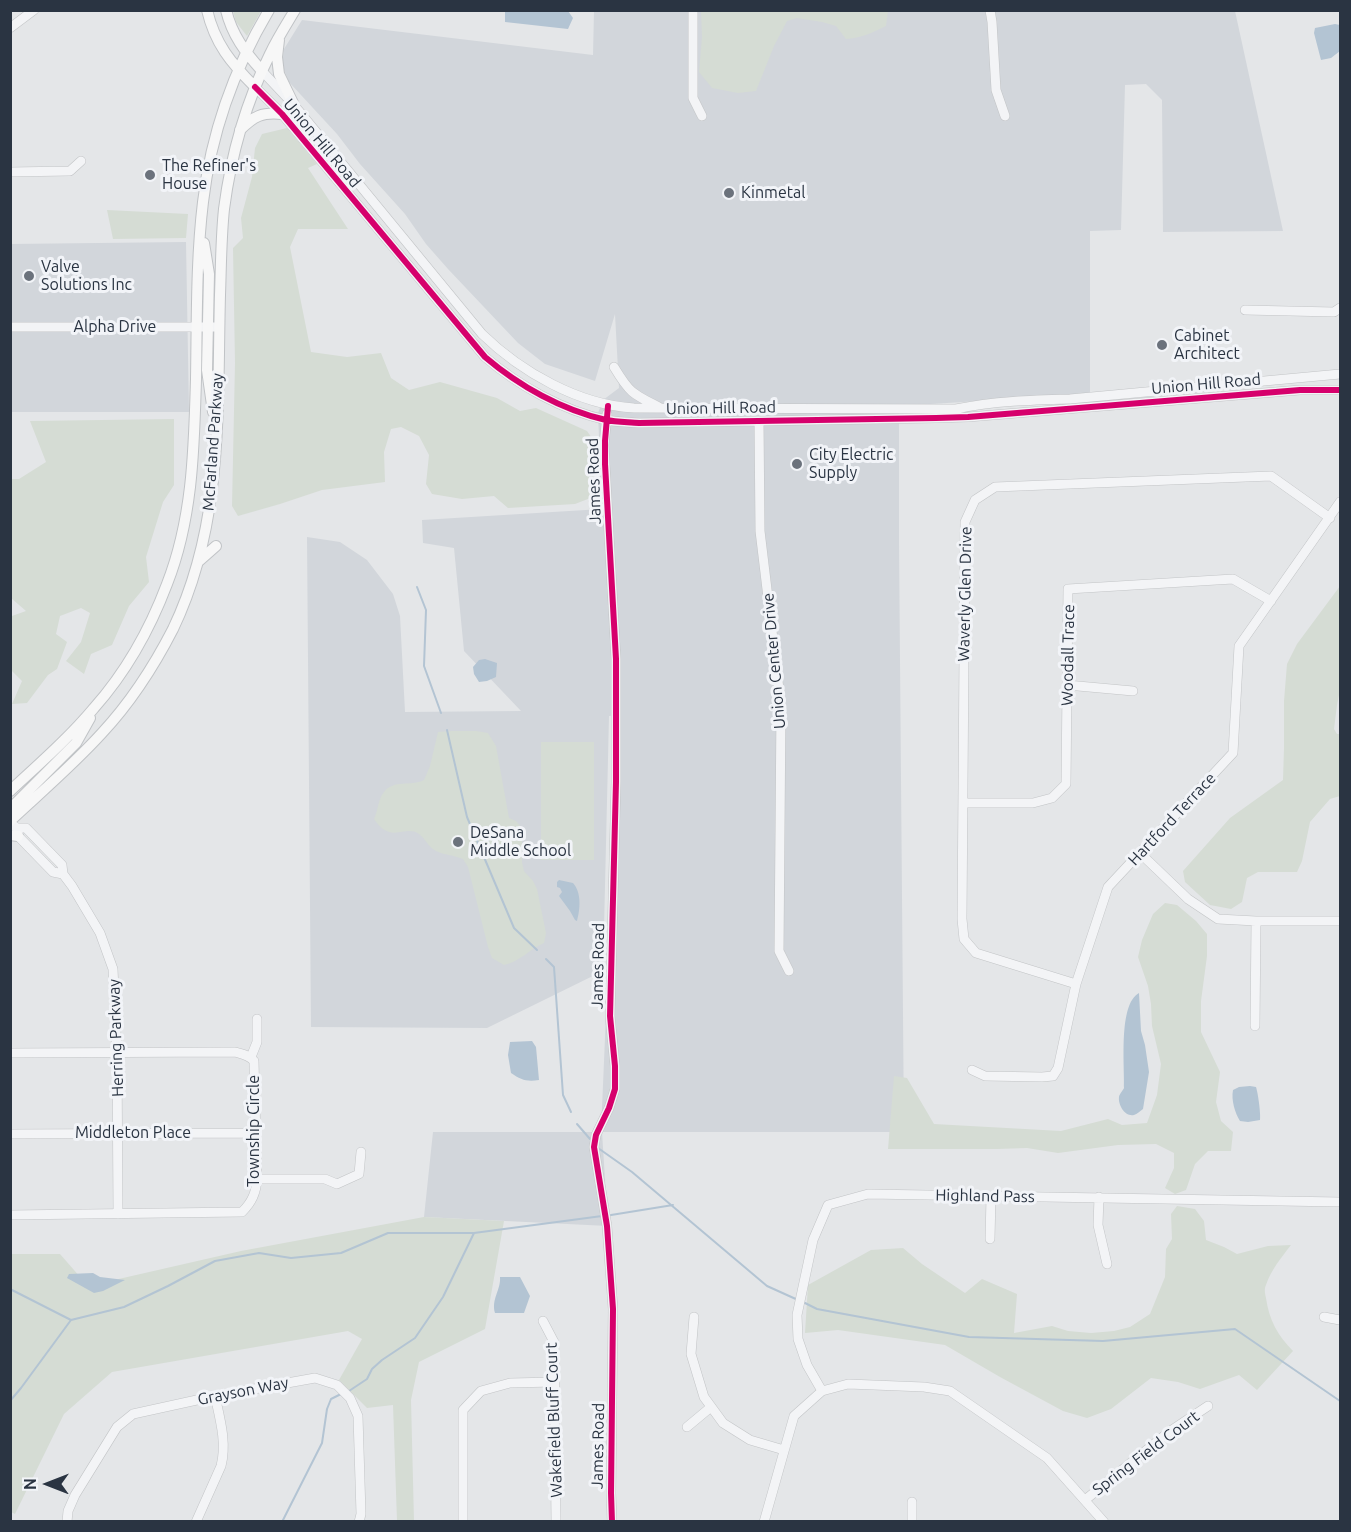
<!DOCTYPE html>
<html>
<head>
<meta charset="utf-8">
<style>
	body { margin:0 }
	#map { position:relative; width:1351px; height:1532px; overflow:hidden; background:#e4e6e8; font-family:Ubuntu,sans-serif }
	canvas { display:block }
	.frame { position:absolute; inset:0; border:12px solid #2a3442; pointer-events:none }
	.north { position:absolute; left:18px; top:1454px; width:60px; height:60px; -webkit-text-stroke:4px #f2f4f8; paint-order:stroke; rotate:270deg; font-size:16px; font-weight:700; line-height:24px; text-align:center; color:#2a3442 }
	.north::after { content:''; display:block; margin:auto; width:21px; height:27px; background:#2a3442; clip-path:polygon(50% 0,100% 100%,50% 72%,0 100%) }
</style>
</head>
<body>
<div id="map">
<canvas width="1351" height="1532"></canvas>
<div class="frame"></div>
<div class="north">N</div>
</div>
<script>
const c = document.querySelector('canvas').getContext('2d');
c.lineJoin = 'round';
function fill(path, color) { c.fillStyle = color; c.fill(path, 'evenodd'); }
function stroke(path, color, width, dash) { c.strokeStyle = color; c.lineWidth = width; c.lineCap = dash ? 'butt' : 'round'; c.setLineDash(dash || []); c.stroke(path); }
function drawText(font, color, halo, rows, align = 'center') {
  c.font = font + ' Ubuntu,sans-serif'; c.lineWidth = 6; c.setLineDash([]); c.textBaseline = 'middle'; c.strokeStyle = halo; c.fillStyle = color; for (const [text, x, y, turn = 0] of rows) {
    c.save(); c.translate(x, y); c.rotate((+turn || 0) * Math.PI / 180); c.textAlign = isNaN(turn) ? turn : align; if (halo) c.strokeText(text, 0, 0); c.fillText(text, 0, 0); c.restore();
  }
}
fill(new Path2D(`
	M594,11H1235L1283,231L1163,232L1162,100L1146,84L1125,85L1121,230L1090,231V394L899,406V543L904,1132H602L608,1226L424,1217L433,1132H601L608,967L620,715L609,716L603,971L487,1028L311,1027L307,537L340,542L367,560L393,594L400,616L405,712L521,711L464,651L454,548L423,543L422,520L602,509L598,413L603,400L619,388L615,314L595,381L545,364L518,343L448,269L426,244L405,214L360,164L337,134L289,82L282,65L284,49L302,20L593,55Z
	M186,242L189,412H11L10,244Z`), '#d2d6db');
fill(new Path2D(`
	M233,11H261L247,36L236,22Z
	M701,11V10L888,11L886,26C872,33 861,38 846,39L836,26L822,22L797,18L787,21L774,46L756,91L738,93L712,88L699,72L702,37Z
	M287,128L317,164L308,168L348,229H298L290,247L311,352L347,357L381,353L391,378L409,390L440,382L497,398L520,411L536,408L587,431L594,441L593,497L575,504L508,508L494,496L462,499L432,494L426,484L429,455L419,436L401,427L391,429L384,452L385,482L322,490L280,504L238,516L232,506L235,363L233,248L243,238L241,218L252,177L255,148L262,134Z
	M107,210L188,214L186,238L113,239Z
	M174,419V485L163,502L146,557L149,582L129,606L112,645L91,654L84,674L66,661L81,642L90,613L81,608L60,616L56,634L67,642L57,669L48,675L27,703L12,704L22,681L11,670V621L12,616L26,611L11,598V479H19L46,462L30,421Z
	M1340,586V690L1337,705L1334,729L1337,734H1340V796L1330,799L1310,822L1302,861L1297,872H1258L1247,878L1242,902L1231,909L1210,905L1185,882L1183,871L1230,818L1283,780L1284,748V701L1287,664L1297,644Z
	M452,731H476L488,733L496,746L509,818L516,821L522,828V862L524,871L533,881L537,889L546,933L544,943C530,949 519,962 504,965L492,958L488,947L468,867L463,859C454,855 444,855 436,851C428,847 425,838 419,834C405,824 391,845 374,819C378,811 378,799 384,792C394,779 410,787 424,780L430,766L438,732Z
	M541,742H594V860H541Z
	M1165,903L1177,905L1196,921L1207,934V956L1201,1001V1032L1220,1072L1216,1102L1221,1121L1233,1132L1231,1151H1208L1195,1164L1186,1190L1175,1194L1165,1188L1174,1168V1153L1156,1144L1118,1145L1058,1153L1027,1148L997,1149H888L894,1076L907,1078L934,1124L1061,1131L1108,1119L1122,1125L1147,1123L1157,1095L1161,1064L1152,1026L1151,1004L1148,986L1138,957L1142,940L1153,914Z
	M1177,1206L1195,1209L1204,1221L1206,1240L1224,1247L1237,1254L1268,1246L1291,1245C1281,1258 1271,1270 1266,1285C1264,1289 1265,1293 1266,1298C1269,1320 1278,1336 1293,1351L1257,1390L1239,1375L1200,1389L1178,1382L1151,1378L1111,1409L1087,1418L1063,1411L1000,1377L945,1345L838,1330L805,1333L808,1285L871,1250L903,1248L922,1264L965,1293L982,1279L1017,1294L1014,1333L1052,1326L1068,1331L1091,1333L1114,1331L1130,1327L1150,1314L1165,1277L1166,1249L1172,1239L1171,1214Z
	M424,1217L504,1221L485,1329L419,1362L411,1400L414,1521H397L393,1405L367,1408L339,1380L362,1339L348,1331L112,1372L64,1414L15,1514L11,1512V1254H60L88,1286L241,1251Z`), '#d5dcd4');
fill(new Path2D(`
	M505,11H568L573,18L568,29L505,22Z
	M1335,24L1340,25V51L1331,58L1321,60L1314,33L1315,28Z
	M485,659L497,663L496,677L487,681L479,682L474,674L473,667L479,660Z
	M559,880L573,883C582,893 580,910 577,921L575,920L570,911L559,896L562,892L560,888L557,887V882Z
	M1139,993L1141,1031L1145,1045L1149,1072L1143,1109C1140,1111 1137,1114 1134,1115C1125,1117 1118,1105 1119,1097C1119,1095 1123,1090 1124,1088C1125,1067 1118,1004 1139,993Z
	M532,1041L536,1047L539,1080C527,1082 521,1080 511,1073L508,1055L510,1042Z
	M1250,1086L1256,1087C1258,1093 1261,1114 1260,1120L1248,1122L1240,1121C1235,1113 1231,1100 1233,1090L1239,1087Z
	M93,1273L100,1277L125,1280L103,1291L94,1293L67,1278L69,1274Z
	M500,1277H520L530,1296L524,1313H495C491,1299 501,1290 500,1277Z`), '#b3c4d3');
stroke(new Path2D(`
	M417,587L426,610L424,666L441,713
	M447,730L467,817L514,928L537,950
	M546,959L554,967L563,1095L571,1112
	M577,1124L590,1139
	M598,1148L632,1172L767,1286L798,1300
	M611,1215L673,1205
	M10,1289L71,1320
	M803,1302L817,1309L969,1337L1103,1341L1235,1329L1340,1401
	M349,1391L367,1379L372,1369L382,1360L415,1338L443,1297L474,1233
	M10,1401L21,1388L71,1320L124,1307L168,1286L215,1261L259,1253L291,1258L341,1253L388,1233H474L602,1216
	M282,1522L322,1443L327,1409L331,1399L341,1394`), '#b3c4d3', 2);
const minor = new Path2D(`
	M693,10V98L702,116
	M990,10L992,22L996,90L1005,116
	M10,28L34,10
	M262,71L294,105L482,334C521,372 579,405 634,408L956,409C994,401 1032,400 1070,399L1340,374
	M255,87L282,114L485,357C519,386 562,410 606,420C616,422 628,422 639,423L936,418L968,417L1300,390H1340
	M10,172L70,171L81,161
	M1245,310L1334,312L1340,308
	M10,327H219
	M614,367C629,392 632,394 659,407
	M607,414L604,445L605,464L616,659V782L610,1016L615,1066V1089L609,1108L596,1135L594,1147L607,1226L613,1309L611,1493L612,1522
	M759,421L760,531L781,706L779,951L789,971
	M1067,685L1133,691
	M963,803H1033L1052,798L1066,784L1068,589L1233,579L1271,601
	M10,823L17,828H26L62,865L63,874L72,886L100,933L113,969L117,1052L118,1214
	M18,830V836L53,872L63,874
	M1140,853L1188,899L1218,919L1256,921H1340
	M1076,984L976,953L964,939L962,919L965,522L975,500L995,487L1271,476L1330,518
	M1255,1026L1256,921
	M10,1053L235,1052C242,1054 249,1055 254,1061L257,1179C256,1193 252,1202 242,1212L10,1215
	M251,1057L257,1042V1019
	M972,1070L985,1076L1042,1077L1053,1076L1058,1068L1076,984L1108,887L1233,753L1239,646L1340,502
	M10,1134L256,1133
	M257,1179H325L337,1184L359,1174L361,1152
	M1099,1197L1098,1225L1107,1264
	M990,1239L991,1197
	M694,1317L691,1354L704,1397L723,1423L750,1440L784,1450
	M1324,1317L1340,1320
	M543,1321L554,1342L556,1522
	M822,1391L807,1365L798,1339L797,1315L813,1240L828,1205L868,1194L1340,1202
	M687,1427L711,1407
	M1085,1500L1169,1432L1208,1406
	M67,1522L68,1511L75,1495L117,1427L133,1414L215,1396L315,1378L337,1385L350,1398L358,1416L361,1514L359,1522
	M196,1522L221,1466C227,1443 220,1419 215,1396
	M463,1522V1410L481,1391L510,1383L555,1382
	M764,1522L794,1416L822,1391L848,1384L924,1387L950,1391L1047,1458L1104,1522
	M912,1522V1502`);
const major = new Path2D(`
	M207,10C215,44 231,63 255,87
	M226,10C232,35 245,52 262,71
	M279,40L277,57L279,74L294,105
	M240,130C254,116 262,112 282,114
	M204,243L209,274L207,370L213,412
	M199,561L216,546
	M10,791C39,764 69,738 94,708C126,672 150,629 167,584C193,518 194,448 196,379C197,320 196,260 203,202C211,134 234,69 269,10
	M10,813L12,807L76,743L90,718
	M10,821C41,792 73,765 102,733C130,703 154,666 173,629C224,523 217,409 220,295C221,267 221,238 224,209C231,155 246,102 270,54C277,39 286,25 295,10
	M10,835L18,836`);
stroke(minor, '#c2c4c6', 10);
stroke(major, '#c0c3c6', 12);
stroke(minor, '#f3f4f6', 9);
stroke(major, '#f7f7f7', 10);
stroke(new Path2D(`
	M255,87L282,114L485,357C519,386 562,410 606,420C616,422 628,422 639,423L936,418L968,417L1300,390H1340
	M608,406L605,441V464L616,659V782L610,1016L615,1066V1089L609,1108L596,1135L594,1147L607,1226L613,1309L611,1493L612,1522`), '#d6006c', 6);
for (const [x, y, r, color] of [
	[150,175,6,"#6b727c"],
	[729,193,6,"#6b727c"],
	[29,276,6,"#6b727c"],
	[1162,345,6,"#6b727c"],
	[797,464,6,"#6b727c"],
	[458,842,6,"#6b727c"]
]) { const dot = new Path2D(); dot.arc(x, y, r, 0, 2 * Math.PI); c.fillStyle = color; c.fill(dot); stroke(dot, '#f2f4f8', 2); }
drawText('16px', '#2a3442', '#f2f4f8', [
	["Union Hill Road",322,143,50],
	["Alpha Drive",115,327],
	["Union Hill Road",1206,384,-5],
	["Union Hill Road",721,408,-1],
	["McFarland Parkway",213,442,-86],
	["James Road",594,481,-92],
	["Waverly Glen Drive",965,594,-89],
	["Woodall Trace",1068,655,-89],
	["Union Center Drive",774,661,-95],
	["Hartford Terrace",1172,819,-47],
	["James Road",598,966,-89],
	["Herring Parkway",116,1038,-92],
	["Township Circle",254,1131,-90],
	["Middleton Place",133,1133],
	["Highland Pass",985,1196,1],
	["Grayson Way",243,1391,-11],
	["Wakefield Bluff Court",554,1420,-92],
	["James Road",598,1446,-89],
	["Spring Field Court",1146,1453,-37]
]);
drawText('16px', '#2a3442', '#f2f4f8', [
	["The Refiner's",162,166],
	["House",162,184],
	["Kinmetal",741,193],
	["Valve",41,267],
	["Solutions Inc",41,285],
	["Cabinet",1174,336],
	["Architect",1174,354],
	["City Electric",809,455],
	["Supply",809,473],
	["DeSana",470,833],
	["Middle School",470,851]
], 'left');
</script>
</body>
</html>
